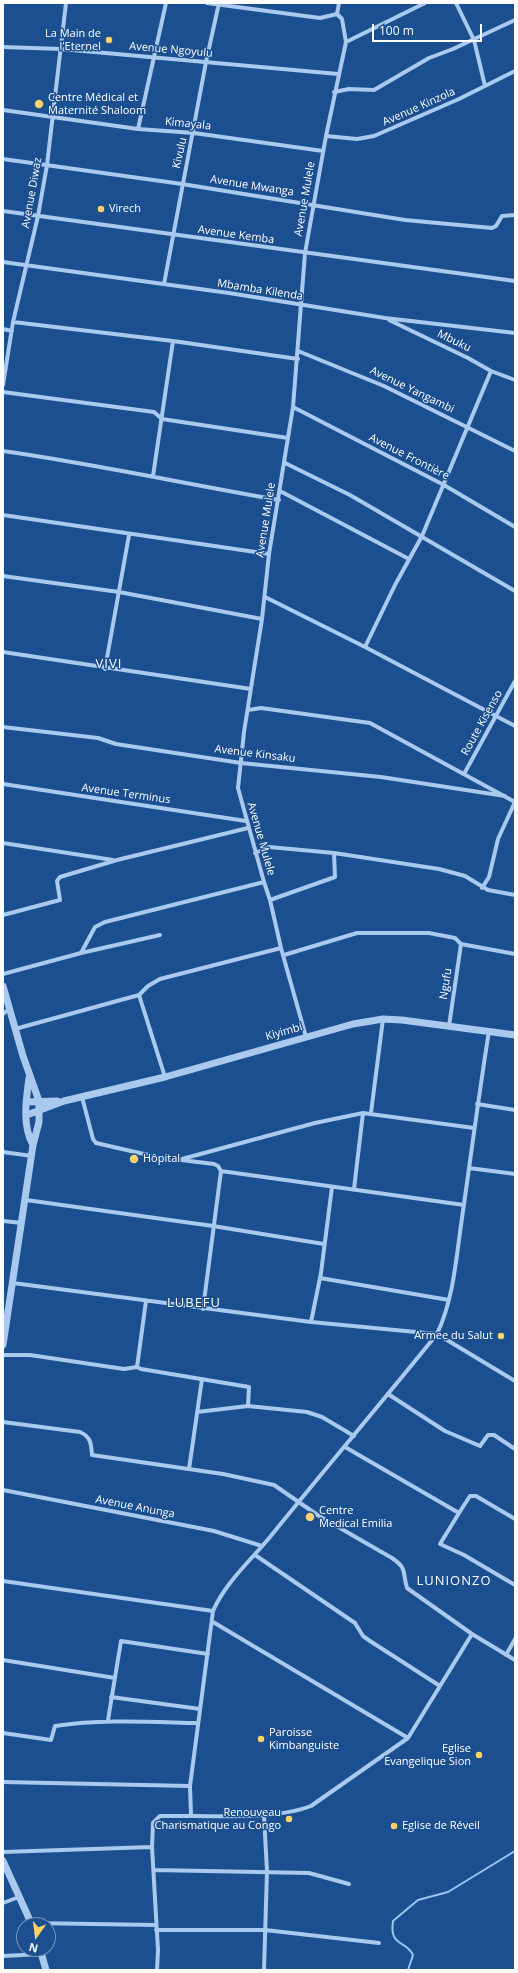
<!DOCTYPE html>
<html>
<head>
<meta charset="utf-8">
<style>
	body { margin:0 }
	#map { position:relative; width:518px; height:1973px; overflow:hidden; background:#1b4f8f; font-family:"Open Sans",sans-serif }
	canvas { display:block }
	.frame { position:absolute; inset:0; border:4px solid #fff; pointer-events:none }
	.north { position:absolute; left:16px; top:1917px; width:40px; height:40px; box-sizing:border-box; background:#1b4f8f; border:1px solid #7695bc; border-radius:50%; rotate:194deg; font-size:11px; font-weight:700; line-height:16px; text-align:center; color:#fff }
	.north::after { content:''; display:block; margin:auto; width:14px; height:18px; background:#ffd166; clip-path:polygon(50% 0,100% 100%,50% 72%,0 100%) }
	.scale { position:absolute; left:372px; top:24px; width:110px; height:18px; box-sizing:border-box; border:2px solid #fff; border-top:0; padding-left:5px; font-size:12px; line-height:14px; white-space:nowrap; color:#fff; -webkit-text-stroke:3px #1b4f8f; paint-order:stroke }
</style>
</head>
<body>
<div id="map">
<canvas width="518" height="1973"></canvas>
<div class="frame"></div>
<div class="north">N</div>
<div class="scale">100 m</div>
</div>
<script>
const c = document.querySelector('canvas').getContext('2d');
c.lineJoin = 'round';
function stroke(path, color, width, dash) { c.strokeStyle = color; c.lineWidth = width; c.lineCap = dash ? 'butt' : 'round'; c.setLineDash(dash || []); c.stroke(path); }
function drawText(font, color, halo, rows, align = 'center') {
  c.font = font + ' "Open Sans",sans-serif'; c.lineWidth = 3; c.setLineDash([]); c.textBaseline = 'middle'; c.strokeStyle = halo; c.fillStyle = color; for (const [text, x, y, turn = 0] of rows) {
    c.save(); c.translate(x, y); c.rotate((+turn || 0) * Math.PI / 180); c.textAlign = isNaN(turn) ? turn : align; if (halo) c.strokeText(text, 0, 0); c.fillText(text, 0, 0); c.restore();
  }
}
stroke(new Path2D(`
	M408,1970L413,1955C406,1940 389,1947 393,1921L418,1900L448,1892L515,1851`), '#9cc4f0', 2);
stroke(new Path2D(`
	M207,3L320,18L337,14
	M456,3L474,40L485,86
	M346,42L425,3
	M3,47L61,49L338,74
	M334,92L349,89L374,90L429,58L453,49L515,20
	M3,110L138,129L194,133L323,151
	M138,129L166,3
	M326,136L357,139L374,136L459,99L515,71
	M3,159L182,184L405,220L492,228L496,226L502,216L515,215
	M3,211L515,281
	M3,262L229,293L385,318L515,333
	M164,284L206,62L219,3
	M389,320L468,358L491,371L515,380
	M13,322L173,341L298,359
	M3,329L12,331
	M298,351L384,386L515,451
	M3,385L13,322L38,216L47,165L66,3
	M3,392L154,412L162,419L288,438
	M293,407L444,485L515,527
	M3,451C95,464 186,484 279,500
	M285,463L350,495L515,591
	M153,476L173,341
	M280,491L409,559
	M3,515L269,554
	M3,576L119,592L262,619
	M265,597L365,647L515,726
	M365,647L395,585L422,536L491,371
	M3,652L251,689
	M105,669L129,535
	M248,710L261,708L370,723L515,802
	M3,727L98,738L116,744L241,763L381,777L505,796
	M464,774L515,681
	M3,784L246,821
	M3,843L113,860
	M255,853L269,847L334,853L439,869L465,876L488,890L515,895
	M482,888L489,877L498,839L515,802
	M270,900L335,877L334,853
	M3,915L60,900L57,881L60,877L117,860L248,828
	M81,953L160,935
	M284,955L357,933H429L455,938L461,944L515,954
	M3,974L81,953L95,927L105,922L264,882
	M139,995L165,1077
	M3,1014L9,1009
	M449,1026L461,944
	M15,1029L139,995L148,986L160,979L281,948
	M306,1037L281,948L270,900L264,882L238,788L244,732L262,619L269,554L293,407L305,253L326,136L346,42L342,19L337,14L339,3
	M82,1097L93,1139L96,1143L157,1157L214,1164L218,1166L221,1171L464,1205
	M477,1104L515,1110
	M371,1113L383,1019
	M3,1152L32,1156
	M182,1159L315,1123L363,1113L474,1128
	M469,1168L515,1174
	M354,1189L363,1113
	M26,1200L213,1226L324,1244
	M3,1221L22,1223
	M320,1278L449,1300
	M13,1283L311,1322L437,1334L515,1381
	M203,1309L221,1171
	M311,1322L321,1273L332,1187
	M3,1355H30L124,1369L137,1367L141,1369L249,1387L248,1406L307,1412L322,1417L354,1436
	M137,1367L146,1301
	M388,1394L445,1431L480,1446L488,1435H494L515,1449
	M197,1412L248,1406
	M3,1422L80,1432C91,1437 91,1443 92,1455L223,1474L274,1485L319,1516L392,1558C408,1569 402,1572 407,1588L472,1634L515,1660
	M345,1447L459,1513L440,1544L464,1555L515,1585
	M189,1469L202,1379
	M3,1490L214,1531L262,1546
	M459,1513L470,1496H476L515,1519
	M255,1555L355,1623L363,1636L370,1641L440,1686
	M3,1581L213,1611
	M213,1622L408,1738
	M506,1655L515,1639
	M3,1660L115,1678
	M111,1697L200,1709
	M108,1720L121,1641L208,1654
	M3,1733L51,1740L55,1726C103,1719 150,1722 198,1723
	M3,1782L190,1786
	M191,1815L190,1786L213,1611C225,1583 251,1560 270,1537C325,1469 382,1402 437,1334C454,1298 456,1258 462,1218C471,1156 479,1093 489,1031
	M3,1852L152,1847
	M154,1870L309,1873L349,1884
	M3,1903L19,1897
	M31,1923L155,1925
	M156,1930H265L379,1943
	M3,1956L42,1954
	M157,1970L158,1950L152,1847L153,1823L160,1816C202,1815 273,1821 311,1806L408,1738L472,1634
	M264,1970L267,1871L264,1815`), '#a9c9ee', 4);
stroke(new Path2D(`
	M3,986L23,1056L39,1101V1122L33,1145L3,1345
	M29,1078C26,1100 22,1126 33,1145
	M26,1102L57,1101
	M27,1115L64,1101L165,1077L353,1024L383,1019L402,1020L515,1035
	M3,1861L32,1925
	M40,1949L46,1970`), '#a9c9ee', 7);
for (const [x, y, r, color] of [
	[109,40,4,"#ffd166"],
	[39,104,5,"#ffd166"],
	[101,209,4,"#ffd166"],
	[134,1159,5,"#ffd166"],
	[501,1336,4,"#ffd166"],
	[310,1517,5,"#ffd166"],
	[261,1739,4,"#ffd166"],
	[479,1755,4,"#ffd166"],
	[289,1819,4,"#ffd166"],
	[394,1826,4,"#ffd166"]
]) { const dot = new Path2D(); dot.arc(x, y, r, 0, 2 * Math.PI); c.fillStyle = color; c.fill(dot); stroke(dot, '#1b4f8f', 1.5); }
drawText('11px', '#fff', '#1b4f8f', [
	["La Main de",101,34,"right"],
	["l'Eternel",101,47,"right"],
	["Centre Médical et",48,98],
	["Maternité Shaloom",48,111],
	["Virech",109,209],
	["Hôpital",143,1159],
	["Armee du Salut",493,1336,"right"],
	["Centre",319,1511],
	["Medical Emilia",319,1524],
	["Paroisse",269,1733],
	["Kimbanguiste",269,1746],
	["Eglise",471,1749,"right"],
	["Evangelique Sion",471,1762,"right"],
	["Renouveau",281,1813,"right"],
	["Charismatique au Congo",281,1826,"right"],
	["Eglise de Réveil",402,1826]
], 'left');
drawText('11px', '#fff', '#1b4f8f', [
	["Avenue Ngoyulu",171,50,5],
	["Avenue Kinzola",419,107,-24],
	["Kimayala",188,124,6],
	["Kivulu",180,153,-77],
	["Avenue Mwanga",252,186,9],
	["Avenue Diwaz",32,193,-80],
	["Avenue Mulele",305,199,-80],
	["Avenue Kemba",236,235,8],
	["Mbamba Kilenda",260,290,9],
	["Mbuku",454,341,26],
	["Avenue Yangambi",412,390,26],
	["Avenue Frontière",409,457,27],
	["Avenue Mulele",266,520,-81],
	["Route Kisenso",482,723,-61],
	["Avenue Kinsaku",255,754,7],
	["Avenue Terminus",126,794,8],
	["Avenue Mulele",261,839,74],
	["Ngufu",446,984,-81],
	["Kiyimbi",284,1032,-16],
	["Avenue Anunga",135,1507,11]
]);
c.letterSpacing = '1px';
drawText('13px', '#fff', '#1b4f8f', [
	["VIVI",109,664],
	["LUBEFU",194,1303],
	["LUNIONZO",454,1581]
]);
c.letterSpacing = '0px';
</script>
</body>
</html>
